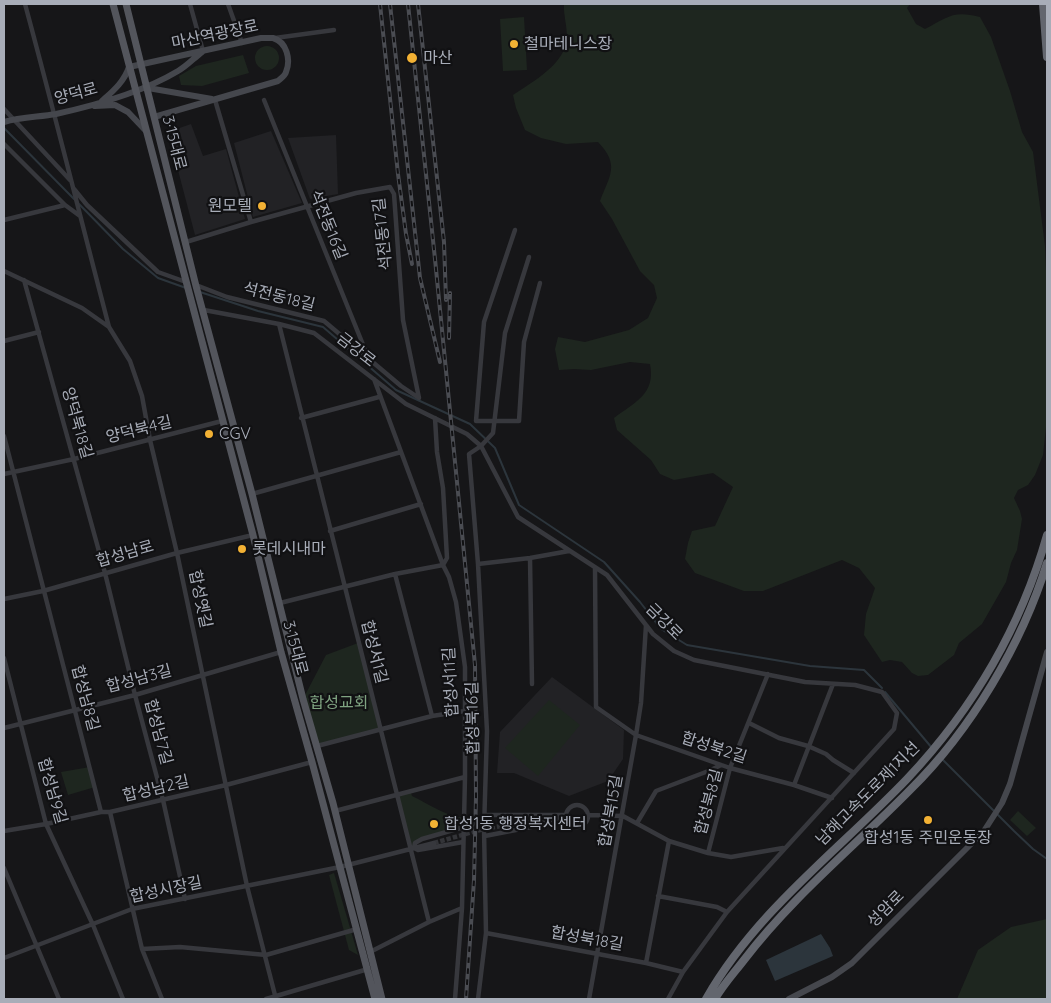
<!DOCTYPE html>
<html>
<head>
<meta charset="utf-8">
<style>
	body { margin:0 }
	#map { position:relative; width:1051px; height:1003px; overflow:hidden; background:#161618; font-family:Quicksand,sans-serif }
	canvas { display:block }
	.frame { position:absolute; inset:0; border:5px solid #a8adb8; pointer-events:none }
</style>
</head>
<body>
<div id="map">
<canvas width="1051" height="1003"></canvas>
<div class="frame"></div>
</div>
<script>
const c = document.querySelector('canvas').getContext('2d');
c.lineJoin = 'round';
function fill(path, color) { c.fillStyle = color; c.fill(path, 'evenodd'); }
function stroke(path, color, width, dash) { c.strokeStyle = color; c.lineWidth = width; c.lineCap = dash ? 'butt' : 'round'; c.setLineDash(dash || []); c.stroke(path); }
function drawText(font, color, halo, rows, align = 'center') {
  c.font = font + ' Quicksand,"Noto Sans KR",sans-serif'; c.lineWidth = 4.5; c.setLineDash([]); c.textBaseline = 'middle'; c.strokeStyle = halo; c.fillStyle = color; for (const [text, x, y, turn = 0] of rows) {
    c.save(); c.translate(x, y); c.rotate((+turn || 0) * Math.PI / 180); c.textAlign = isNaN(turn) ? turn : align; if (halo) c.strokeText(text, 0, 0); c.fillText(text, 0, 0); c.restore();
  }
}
fill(new Path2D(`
	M191,124L203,156L226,149L245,219L195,235L168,132Z
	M271,131L302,203L253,217L234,143Z
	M336,135L338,194L310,199L288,138Z
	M552,677L624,730L623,759L608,781L569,796L514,773H497L500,732Z`), '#222225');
fill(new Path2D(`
	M564,4H910L907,8L916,24L925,29C948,17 953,10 980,17L991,37L1010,91L1022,132L1033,152L1045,246L1047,295V418L1043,455L1035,475L1028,485L1018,490L1014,498L1020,511L1022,519L1017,550L1011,563L1006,582L982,624L959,643L954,655L928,675L918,676L912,673L902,662L890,660L882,662L864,635L866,614L875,588L859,568L842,560L763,591H744L695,573L685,559L688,543L692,531L715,526L733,487L713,473L674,480L660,474L651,460L617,430L614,418C635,402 656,394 650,364L630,362L591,370L574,369L559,370L555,349L558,337L585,342L629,330L648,318L657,298L654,285L640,271L612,219L600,201C610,175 620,165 598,142L566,144L541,138L525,130L516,108L513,95C531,83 561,66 566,44C569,31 563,16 564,4Z
	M524,17L527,70L503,71L500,19Z
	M255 58a12 12 0 1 1 24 0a12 12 0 1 1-24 0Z
	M243,55L249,73L202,86L181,85L179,76L196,66Z
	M358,643L381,729L317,746L303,699L326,655Z
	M549,700L580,725L538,776L505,748Z
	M90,767L95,787L68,795L61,772Z
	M410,790L412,796C425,802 451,819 464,817V827L422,839L411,848L397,794Z
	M1018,811L1036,828L1027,836L1010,820Z
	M334,873L358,955L349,950L329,875Z
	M1047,919V999H957L978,950L1011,927Z`), '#1e261f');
fill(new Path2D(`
	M821,934L830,948L833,956L775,981L766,960Z`), '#2c353c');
stroke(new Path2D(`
	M4,128L74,199
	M79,204L123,249L158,278L186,288
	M200,292L258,311L323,327L396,390L470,424L495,448L519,505L604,562L640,602L661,629L687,645L810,666L864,670L882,688
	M885,692L932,748
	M942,759L1014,831L1033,849L1047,859`), '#2c353c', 2);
stroke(new Path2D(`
	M434,843L480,830L501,826`), '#333438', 4.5, [4.5, 2]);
stroke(new Path2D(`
	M25,4C54,111 81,220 109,327
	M190,4L203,51
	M228,4L242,43
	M275,38L334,30
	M215,100L251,222
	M264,100L368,357
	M4,109L70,180
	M4,144L65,205L80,216
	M74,189L87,205L158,272L186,282
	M4,220L65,205
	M515,230L484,322L476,421H519L524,342L540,283
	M186,242L251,222L356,193L390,187L394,194L403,320L419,398
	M4,271L82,308L109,327L130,361L142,396L150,440L177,553L247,886L276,999
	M24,280L105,573L135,695L163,800L185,899
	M196,285L227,297L324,321L401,386L419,398
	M204,310L279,324L314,333L406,404L467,434L481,446L518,517L607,575L653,634L674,651L694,660L805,682L855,685L882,692L897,713L894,729L727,912L683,972L668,999
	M279,324L429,922
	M4,341L39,332
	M374,379L443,565L449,577L456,602L465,667V777L462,908L455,999
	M301,418L379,397
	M4,436L101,812
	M4,474L74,459L222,421
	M252,494L401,452
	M330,531L421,504
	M530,558L532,684
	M478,564L530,558L569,551
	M595,567L596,707L636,735L730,768L794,785L832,798
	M395,574L432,716
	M4,599L43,591L177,553L253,535
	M280,603L395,574L443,565L447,558L443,488L437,452L435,418
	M4,658L46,824L93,925L123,999
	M749,723L779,738L808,746L826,754L833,760L854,773
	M4,728L135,695L281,652
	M317,746L432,716L465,711
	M794,785L833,684
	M566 816a11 11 0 1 1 22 0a11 11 0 1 1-22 0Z
	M335,811L465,777
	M110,812L142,949L162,999
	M485,815H566
	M588,815L623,816L669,841L708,853L731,857L783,848
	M637,823L656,791L711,770L721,765
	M501,826L566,817
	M4,831L46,824L101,812H110L226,785L312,762
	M485,836L567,820
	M463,842L418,850L414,848L415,843L422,839L464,827
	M708,853L730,768L768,674
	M4,868L59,999
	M658,896L717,907L727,912
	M486,933L646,963L683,972
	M142,949L180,947L266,955L357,929
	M370,952L429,922L462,908
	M4,958L132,909L340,867L434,843
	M646,963L669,841
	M266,999L368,969
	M478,999L486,933L484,829L487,731L478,564L469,454L481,446L493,433L505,333L529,257
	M589,999L636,735L641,703L646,625`), '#37383d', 4.5);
stroke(new Path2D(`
	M148,88L212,99
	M102,101C113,91 124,82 129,67L261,38C264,38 269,38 273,38C287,42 291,60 286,72C285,76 281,78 278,81L154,117
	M95,106L115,105L128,112L146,131
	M4,122C21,117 39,117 56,114C97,105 143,92 178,71C187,66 194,58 202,52
	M789,999L832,977L852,963L984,831L1002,803L1010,784L1047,652`), '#45474d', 6);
stroke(new Path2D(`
	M113,4L253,535L281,652L312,762L375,999
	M126,4L196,286L252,494L303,699L333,803L382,999`), '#53555c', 7);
stroke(new Path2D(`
	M1043,4L1047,57
	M706,999C756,911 838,851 907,779C972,710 1021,627 1047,535
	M715,999C723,985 734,973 744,960C794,895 853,848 910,790C971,730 1022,644 1047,563`), '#63666e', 8);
const rail = new Path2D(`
	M380,4L398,174L406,234L412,264
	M390,4L420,278L440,362
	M408,4L435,259L475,665L476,797L474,880L466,999
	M418,4L444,242L446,300
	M449,338L450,293`);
stroke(rail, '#4a4c52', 4);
stroke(rail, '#111113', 2, [5.5]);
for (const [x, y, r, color] of [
	[514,44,5,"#f2b134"],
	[412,58,6,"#f2b134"],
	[262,206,5,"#f2b134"],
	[209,434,5,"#f2b134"],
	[242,549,5,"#f2b134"],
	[928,820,5,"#f2b134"],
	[434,824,5,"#f2b134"]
]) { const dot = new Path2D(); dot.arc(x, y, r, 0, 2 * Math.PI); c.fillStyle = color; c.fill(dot); stroke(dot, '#111113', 2); }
drawText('16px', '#a8adb8', '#111113', [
	["마산역광장로",215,35,-12],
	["양덕로",76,94,-15],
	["3·15대로",174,143,76],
	["석전동16길",328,225,68],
	["석전동17길",383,234,-96],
	["석전동18길",279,297,14],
	["금강로",356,350,38],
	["양덕북18길",77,423,74],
	["양덕북4길",139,430,-14],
	["합성남로",125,554,-16],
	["합성옛길",200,599,78],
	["금강로",664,622,45],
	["3·15대로",295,648,75],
	["합성서1길",374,652,76],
	["합성남3길",139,679,-15],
	["합성서11길",451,682,-93],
	["합성남8길",85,698,75],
	["합성북16길",473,718,-91],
	["합성남7길",158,732,75],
	["합성북2길",714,748,18],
	["합성남2길",156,789,-13],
	["합성남9길",52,791,74],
	["남해고속도로제1지선",868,794,-45],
	["합성북8길",709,802,-75],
	["합성북15길",611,811,-80],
	["합성시장길",166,890,-12],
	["성암로",886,909,-45],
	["합성북18길",587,939,10]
]);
drawText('16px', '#a8adb8', '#111113', [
	["철마테니스장",524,44],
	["마산",423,58],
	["원모텔",252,206,"right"],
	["CGV",219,434],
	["롯데시내마",252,549],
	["합성1동 행정복지센터",444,824],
	["합성1동 주민운동장",928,838,"center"]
], 'left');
drawText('16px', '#7fa381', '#111113', [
	["합성교회",339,703]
]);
</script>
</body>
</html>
